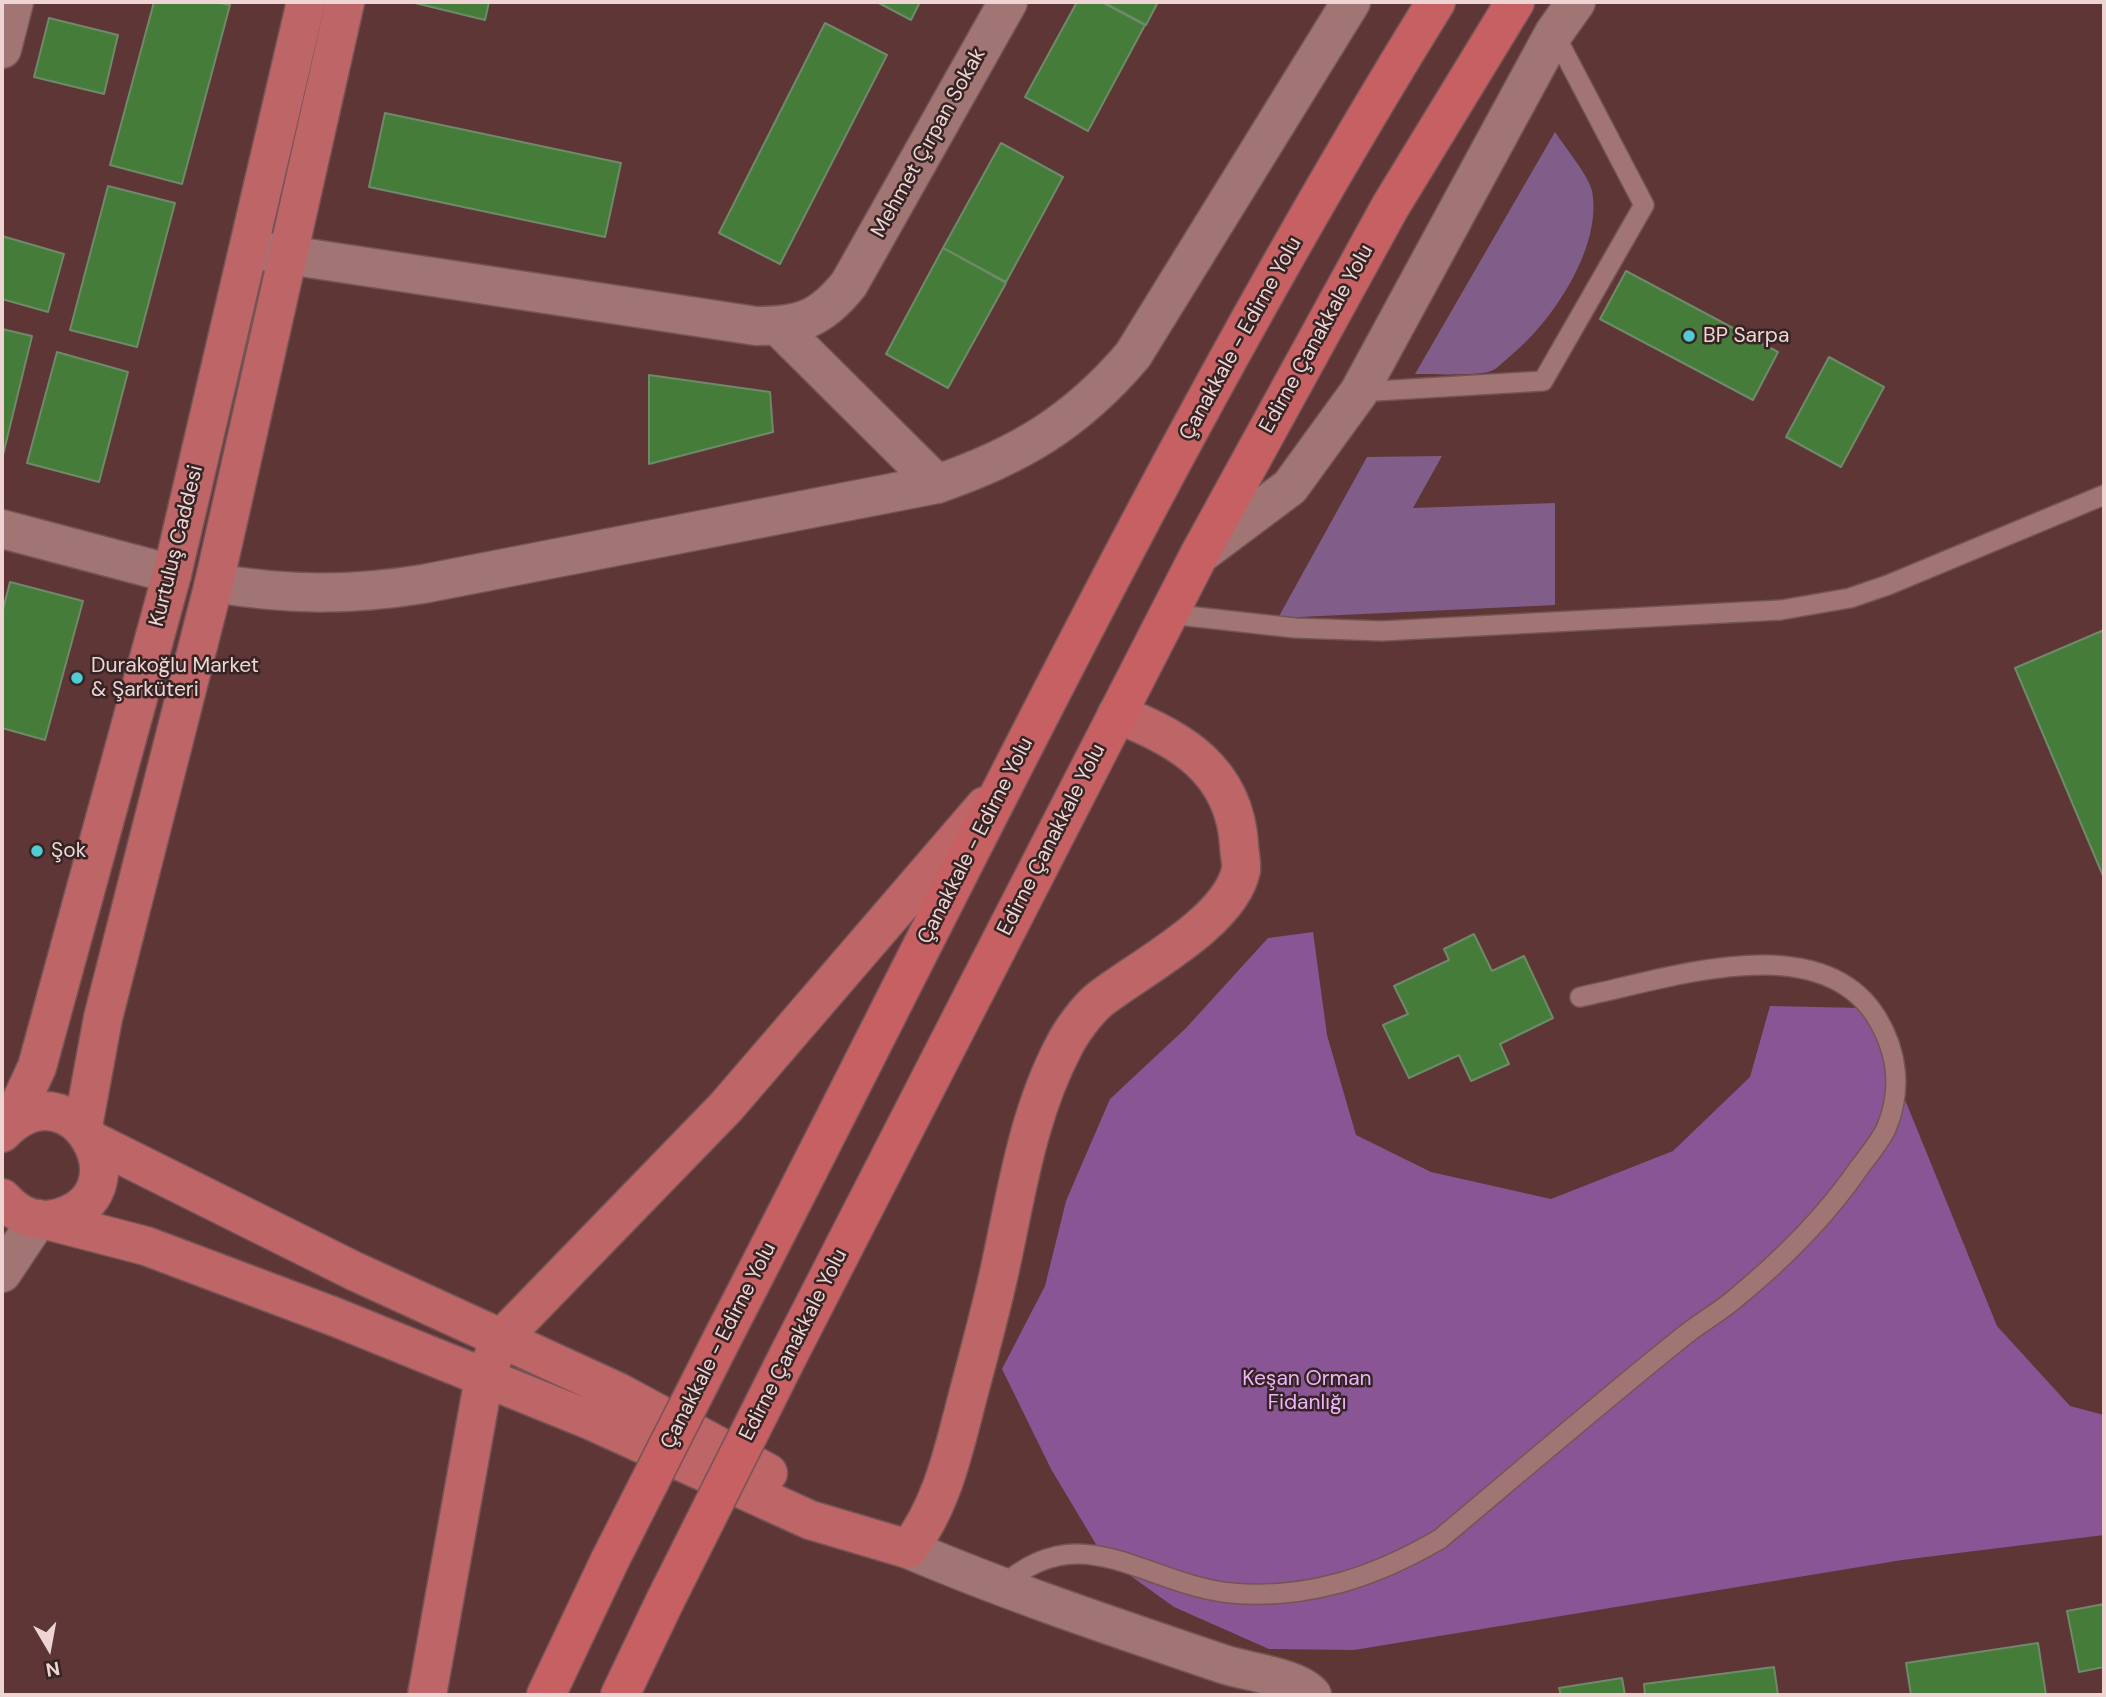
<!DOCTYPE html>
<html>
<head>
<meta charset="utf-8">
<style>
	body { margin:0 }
	#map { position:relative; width:2106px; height:1697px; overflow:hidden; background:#5e3636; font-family:"DM Sans",sans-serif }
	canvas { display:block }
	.frame { position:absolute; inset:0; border:4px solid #eed5d4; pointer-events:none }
	.north { position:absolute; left:14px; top:1613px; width:70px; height:70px; -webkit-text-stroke:5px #362424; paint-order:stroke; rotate:170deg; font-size:19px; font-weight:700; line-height:28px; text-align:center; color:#eed5d4 }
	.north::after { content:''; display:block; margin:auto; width:24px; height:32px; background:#eed5d4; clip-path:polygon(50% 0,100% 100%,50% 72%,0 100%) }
</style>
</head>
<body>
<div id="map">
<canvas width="2106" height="1697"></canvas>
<div class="frame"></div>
<div class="north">N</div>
</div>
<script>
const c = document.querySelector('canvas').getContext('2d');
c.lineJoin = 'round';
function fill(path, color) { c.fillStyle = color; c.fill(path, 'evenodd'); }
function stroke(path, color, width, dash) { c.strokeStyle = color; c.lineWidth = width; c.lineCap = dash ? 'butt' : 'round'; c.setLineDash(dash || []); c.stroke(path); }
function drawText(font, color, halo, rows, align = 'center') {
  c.font = font + ' "DM Sans",sans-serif'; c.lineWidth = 5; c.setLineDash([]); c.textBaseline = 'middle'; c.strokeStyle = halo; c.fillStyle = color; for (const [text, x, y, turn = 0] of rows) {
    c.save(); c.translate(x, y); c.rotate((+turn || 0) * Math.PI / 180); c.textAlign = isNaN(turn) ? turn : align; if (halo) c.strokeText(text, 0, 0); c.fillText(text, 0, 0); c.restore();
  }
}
fill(new Path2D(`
	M1555,132C1564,146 1589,176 1592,191C1603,248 1550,325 1508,358C1503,362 1497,369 1491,371C1479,376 1431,374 1415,374Z
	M1442,456L1413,508L1555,503V605L1278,618L1367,457Z`), '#815d89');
fill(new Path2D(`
	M1313,932L1327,1035L1356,1135L1431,1172L1551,1199L1673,1151L1750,1077L1770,1006L1862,1008L1908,1107L1997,1326L2070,1406L2104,1415V1535L1902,1560L1354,1650L1269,1649L1174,1607L1103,1556L1051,1469L1002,1369L1045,1286L1066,1201L1110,1099L1186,1028L1268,938Z`), '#895595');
const building = new Path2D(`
	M154,2H215L230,5L182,184L110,165Z
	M411,2H489L485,20Z
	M877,2H920L911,20Z
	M1077,2H1102L1145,25L1088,131L1025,97Z
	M1103,2H1158L1146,25Z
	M49,18L118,35L104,94L34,77Z
	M825,23L887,55L780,264L719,233Z
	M385,113L621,163L605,237L369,187Z
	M1001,143L1063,177L1006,282L943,248Z
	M108,186L175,203L137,347L70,330Z
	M2,236L64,254L48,312L2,299Z
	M943,248L1006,283L948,388L886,354Z
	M1626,271L1778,352L1753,400L1600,319Z
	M2,329L32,336L2,459Z
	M57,352L128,372L99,482L27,463Z
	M1829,357L1884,387L1841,467L1786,437Z
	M649,375L770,392L773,432L649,464Z
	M10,582L83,601L45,740L2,728V613Z
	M2104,630V878L2015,668Z
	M1474,934L1492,971L1524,956L1553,1018L1500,1044L1509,1064L1471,1081L1459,1055L1409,1078L1383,1025L1408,1014L1394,986L1449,960L1444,949Z
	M2104,1604V1667L2079,1672L2067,1611Z
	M2038,1643L2046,1695H1911L1906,1663Z
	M1774,1667L1778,1695H1645L1644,1684Z
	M1622,1678L1625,1695H1561L1559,1688Z`);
fill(building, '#457c39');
stroke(building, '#6f8a6a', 2);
const service = new Path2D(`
	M1359,392L1543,381L1644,205L1554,33
	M1169,614L1295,628L1382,631L1781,610L1850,598L1888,585L2104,495
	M1000,1588C1080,1513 1143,1584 1231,1593C1307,1600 1375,1577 1440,1539C1520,1472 1599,1404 1680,1339C1696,1325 1715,1315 1731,1302C1779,1263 1824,1219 1859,1168C1868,1156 1879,1143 1886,1129C1902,1091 1898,1053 1877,1018C1820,924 1664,980 1580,997`);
const minor = new Path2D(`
	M2,49L14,2
	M255,250L756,326C801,326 821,319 849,284L1008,2
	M778,326L937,484
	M2,529L172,574
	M1199,555L1290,487L1359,392L1554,33L1576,2
	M214,583C288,595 348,596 423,584L937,484C1019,456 1076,422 1133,355L1351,2
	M908,1549C1011,1593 1117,1628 1223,1664C1247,1672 1297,1677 1312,1695`);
const tertiary = new Path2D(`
	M2,1273L38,1219`);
const primary = new Path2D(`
	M11,1123L37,1067L172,574L306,2
	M83,1126L103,1018L214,583L345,2
	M2,1133C73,1058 150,1198 54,1219C33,1223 15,1213 2,1198
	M93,1141L354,1271L618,1392L768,1473
	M46,1220L146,1246L335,1317L592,1421L810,1520L908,1549
	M908,1549C941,1508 953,1453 966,1403C978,1357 991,1311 1001,1264C1017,1190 1028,1114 1064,1046C1071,1032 1086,1011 1099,1000C1138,969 1230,923 1241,870C1242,863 1239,852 1239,844C1234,770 1180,738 1117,714
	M427,1695L484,1378L501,1339L726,1107L985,806`);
const trunk = new Path2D(`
	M723,1337C955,889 1170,431 1436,2
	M788,1356L1199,555L1390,207L1515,2
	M546,1695L610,1560
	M620,1695L665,1601`);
stroke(service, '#755455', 22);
stroke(minor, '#755455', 41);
stroke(tertiary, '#755455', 41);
stroke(primary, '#755455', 41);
stroke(trunk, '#755455', 41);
stroke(service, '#a17574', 19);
stroke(minor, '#a17574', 38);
stroke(tertiary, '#a17574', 38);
stroke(primary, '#bd6567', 38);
stroke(trunk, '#c66063', 38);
const trunkBridge = new Path2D(`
	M610,1560L723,1337
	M665,1601L788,1356`);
stroke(trunkBridge, '#755455', 41, []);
stroke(trunkBridge, '#c66063', 38);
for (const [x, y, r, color] of [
	[1689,336,7,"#51ccd3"],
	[77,678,7,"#51ccd3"],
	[37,851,7,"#51ccd3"]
]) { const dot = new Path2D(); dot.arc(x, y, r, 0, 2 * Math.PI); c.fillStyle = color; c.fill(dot); stroke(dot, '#362424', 2.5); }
drawText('21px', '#eed5d4', '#362424', [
	["Mehmet Çırpan Sokak",929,143,-61],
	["Çanakkale - Edirne Yolu",1241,339,-61],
	["Edirne Çanakkale Yolu",1317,339,-61],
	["Kurtuluş Caddesi",177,546,-76],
	["Edirne Çanakkale Yolu",1052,840,-63],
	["Çanakkale - Edirne Yolu",976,841,-63],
	["Edirne Çanakkale Yolu",794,1345,-63],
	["Çanakkale - Edirne Yolu",719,1346,-63]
]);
drawText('21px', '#eed5d4', '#362424', [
	["BP Sarpa",1703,336],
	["Durakoğlu Market",91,666],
	["& Şarküteri",91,690],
	["Şok",51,851]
], 'left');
drawText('21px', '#eeb4fb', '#362424', [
	["Keşan Orman",1307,1379],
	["Fidanlığı",1307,1403]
]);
</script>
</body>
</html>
